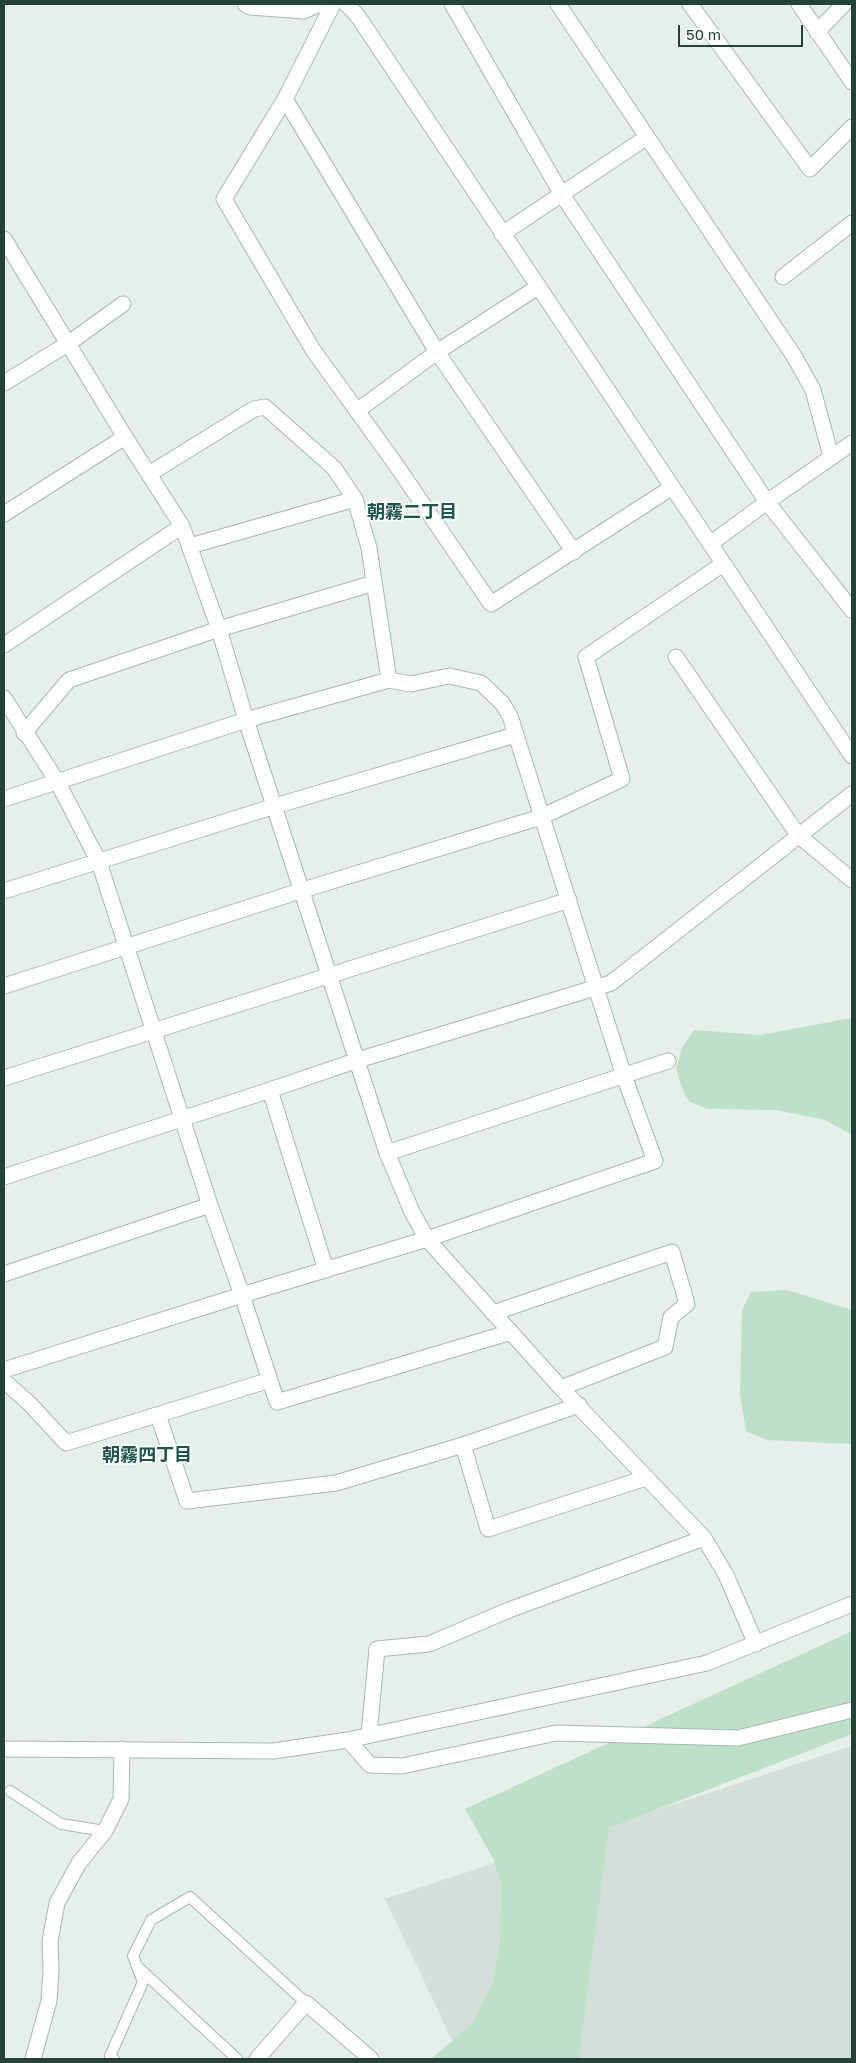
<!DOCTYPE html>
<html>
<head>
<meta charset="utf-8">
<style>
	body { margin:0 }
	#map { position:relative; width:856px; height:2063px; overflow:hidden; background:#e6efeb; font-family:"Golos Text",sans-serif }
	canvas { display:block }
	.frame { position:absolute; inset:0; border:5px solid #24423a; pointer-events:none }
	.scale { position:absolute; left:678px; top:25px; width:125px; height:22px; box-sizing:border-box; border:2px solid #24423a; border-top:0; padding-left:6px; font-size:15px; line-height:18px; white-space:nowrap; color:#24423a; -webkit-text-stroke:4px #f7fbf9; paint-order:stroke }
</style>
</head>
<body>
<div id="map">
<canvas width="856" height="2063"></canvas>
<div class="frame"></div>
<div class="scale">50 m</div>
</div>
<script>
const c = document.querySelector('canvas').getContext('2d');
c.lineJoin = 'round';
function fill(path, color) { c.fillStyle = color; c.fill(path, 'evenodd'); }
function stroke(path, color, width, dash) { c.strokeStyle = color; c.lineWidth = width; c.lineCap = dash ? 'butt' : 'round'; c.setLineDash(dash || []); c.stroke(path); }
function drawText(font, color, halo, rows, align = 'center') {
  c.font = font + ' "Golos Text","Noto Sans JP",sans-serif'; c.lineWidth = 4; c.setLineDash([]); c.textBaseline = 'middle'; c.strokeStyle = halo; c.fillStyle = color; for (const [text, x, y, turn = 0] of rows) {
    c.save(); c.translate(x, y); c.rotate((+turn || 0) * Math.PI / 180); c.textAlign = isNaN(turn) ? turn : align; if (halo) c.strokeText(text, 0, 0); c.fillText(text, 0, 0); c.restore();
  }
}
fill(new Path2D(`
	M852,1746V2059H461L385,1899Z`), '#d4dfda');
fill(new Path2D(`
	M852,1018V1135L825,1120L777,1110L708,1109L690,1102L684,1093L676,1069L682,1048L694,1030L760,1035Z
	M787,1290L852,1310V1444L767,1440L746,1431L740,1394L742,1310L751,1292Z
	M852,1631V1734L609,1828L579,2059H431L472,2024L492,1984L500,1943L501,1884L494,1860L465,1809Z`), '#bfe0c8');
const service = new Path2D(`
	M10,1791L61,1824L105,1831
	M139,1968L237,2059
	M114,2059L110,2056L143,1982L133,1956L151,1920L190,1897L306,2003`);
const minor = new Path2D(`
	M245,4L250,7L304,11L320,4
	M333,4L285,99L224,199L313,350L394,462L491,604L671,488
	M346,4L357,15L852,756
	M452,4L561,193L767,502L852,610
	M558,4L794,356L813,390L831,456
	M690,4L810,169L852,127
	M799,4L852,82
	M817,32L844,4
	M285,99L437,352L574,552
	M502,234L647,137
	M783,277L852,223
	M4,383L69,343L123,304
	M357,411L437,352L538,287
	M149,474L254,409L265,407L334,468L355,499L369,548L389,680
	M4,514L125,437
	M710,544L767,502L852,443
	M190,546L355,499
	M4,645L182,526
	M676,657L798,835L852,880
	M4,698L58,783L99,862L210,1205L242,1295L277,1402L511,1332
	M24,733L69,680L219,629L374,583
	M4,799L246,720L389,680L411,684L449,676L481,683L502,703L510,716L624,1076L655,1161L427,1239L242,1295L4,1370
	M4,891L275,806L515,735
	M4,986L303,890L541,817L622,779L586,657L723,564
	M4,1078L569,900
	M270,1090L326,1270
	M387,1153L668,1061
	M4,1177L270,1090L358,1060L611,983L852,794
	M4,1274L210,1205
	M493,1313L672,1252L687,1304L671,1317L665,1347L561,1388
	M4,1381L30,1404L66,1443L270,1380
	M158,1415L187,1501L336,1483L463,1445L579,1405
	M463,1445L488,1529L646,1478
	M369,1735L377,1649L429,1644L509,1610L704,1538
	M348,1740L370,1765L402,1766L556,1733L738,1738L852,1710
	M33,2059L49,2001L51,1970L50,1941L57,1903L79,1863L105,1831L121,1799L122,1749
	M257,2059L306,2003L371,2059`);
const tertiary = new Path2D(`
	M4,239L125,437L182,526L219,629L246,720L387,1153L412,1212L427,1239L561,1388L704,1538L726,1575L756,1644
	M4,1749L273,1751L348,1740L707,1663L852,1604`);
stroke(service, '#a8b8b2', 12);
stroke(minor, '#a8b8b2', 17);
stroke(tertiary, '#a8b8b2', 17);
stroke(service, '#fff', 10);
stroke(minor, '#fff', 15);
stroke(tertiary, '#fff', 15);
drawText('bold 18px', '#1f5548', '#f7fbf9', [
	["朝霧二丁目",412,512],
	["朝霧四丁目",147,1455]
]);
</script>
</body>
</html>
